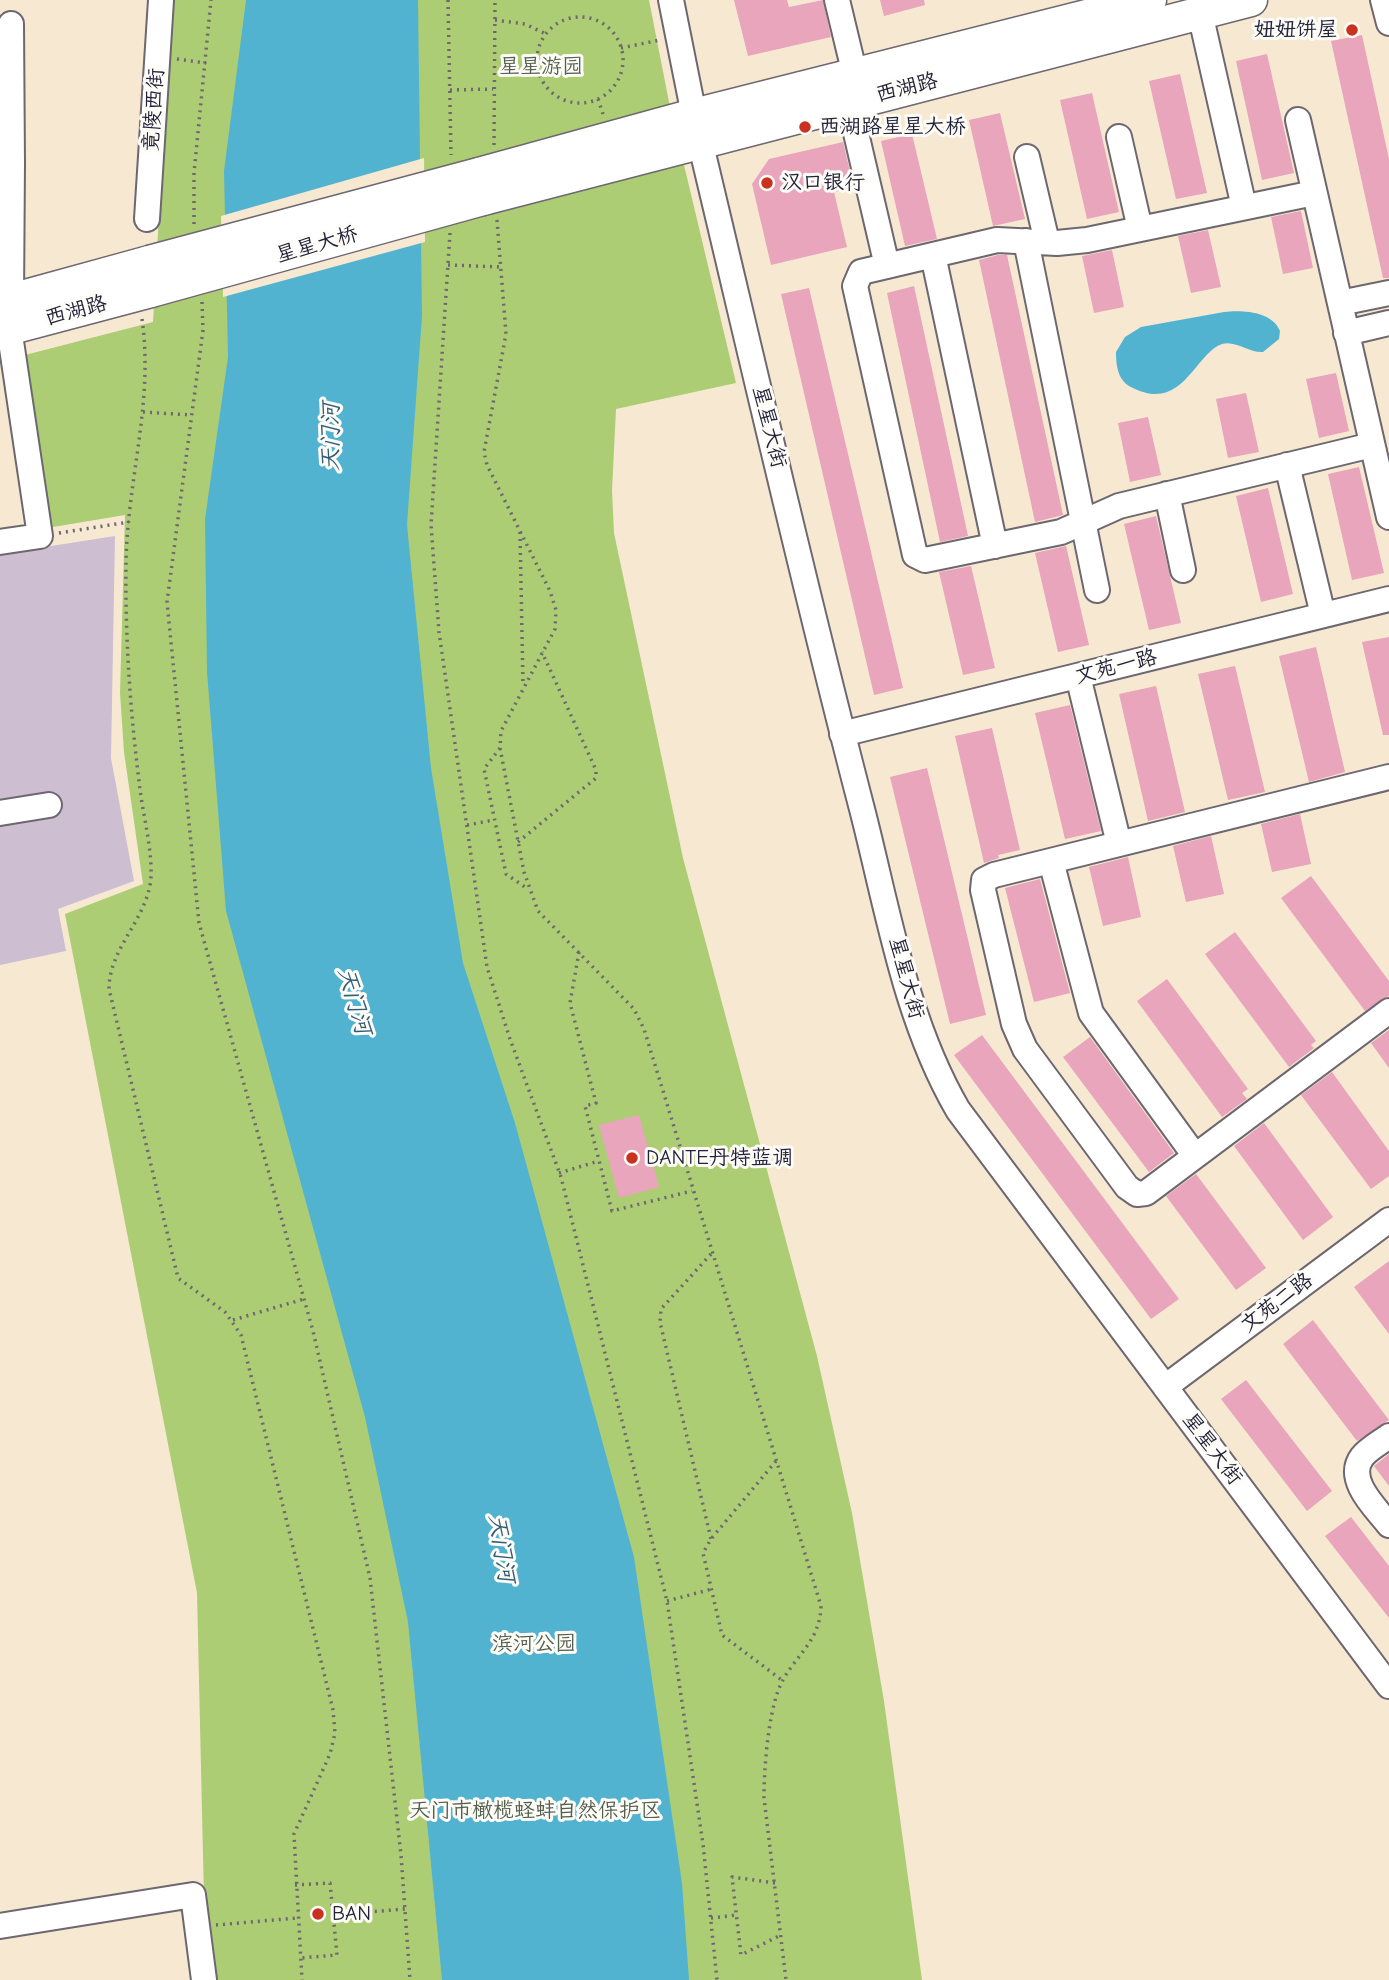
<!DOCTYPE html>
<html>
<head>
<meta charset="utf-8">
<style>
	body { margin:0 }
	canvas { display:block; background:#f7e8d2 }
</style>
</head>
<body>
<canvas width="1389" height="1980"></canvas>
<script>
const c = document.querySelector('canvas').getContext('2d');
c.lineJoin = 'round';
function fill(path, color) { c.fillStyle = color; c.fill(path, 'evenodd'); }
function stroke(path, color, width, dash) { c.strokeStyle = color; c.lineWidth = width; c.lineCap = dash ? 'butt' : 'round'; c.setLineDash(dash || []); c.stroke(path); }
function drawText(font, color, halo, rows, align = 'center') {
  c.font = font + ' "Comic Neue","LXGW WenKai TC",sans-serif'; c.lineWidth = 6; c.setLineDash([]); c.textBaseline = 'middle'; c.strokeStyle = halo; c.fillStyle = color; for (const [text, x, y, turn = 0] of rows) {
    c.save(); c.translate(x, y); c.rotate((+turn || 0) * Math.PI / 180); c.textAlign = isNaN(turn) ? turn : align; if (halo) c.strokeText(text, 0, 0); c.fillText(text, 0, 0); c.restore();
  }
}
fill(new Path2D(`
	M115,536L111,758L134,881L58,909L66,951L0,965V554Z`), '#cdbed2');
fill(new Path2D(`
	M171,0H649L669,102L736,383L616,409L612,491L614,533L683,858L817,1356L852,1513L884,1701L922,1980H212L204,1899L197,1593L65,914L143,884L124,752L120,693L125,515L47,528L25,355L153,322Z`), '#adcd75');
fill(new Path2D(`
	M246,0H418L422,316L407,525L431,768L463,963L515,1123L634,1557L682,1883L689,1980H442L408,1622L365,1417L226,911L207,672L205,519L228,357L224,171Z
	M1224,312C1242,310 1272,311 1280,331L1279,339L1263,352C1249,353 1236,340 1222,344C1195,353 1183,413 1133,388C1118,382 1116,366 1116,352L1125,337L1141,327Z`), '#52b3d1');
fill(new Path2D(`
	M424,158L425,242L223,297L221,216Z`), '#f7e8d2');
fill(new Path2D(`
	M734,0H787L789,7L823,0L831,37L748,56Z
	M880,0H924L925,5L884,16Z
	M1362,35L1389,159V278H1383L1331,41Z
	M1267,54L1294,173L1262,180L1236,61Z
	M1180,74L1207,193L1176,199L1149,81Z
	M1092,93L1119,212L1087,219L1060,100Z
	M1000,113L1025,219L993,226L969,120Z
	M912,134L937,239L905,246L881,141Z
	M843,142L854,188L834,192L847,247L771,265L752,184L769,159Z
	M1301,211L1313,268L1283,274L1271,217Z
	M1208,230L1221,287L1191,293L1178,236Z
	M1112,250L1124,307L1094,313L1082,256Z
	M998,255H1007L1063,515L1035,522L979,260Z
	M914,286L968,536L940,542L887,293Z
	M809,288L903,688L874,695L781,294Z
	M1336,373L1349,431L1319,438L1306,379Z
	M1246,393L1259,452L1228,458L1216,399Z
	M1148,417L1161,475L1130,482L1118,423Z
	M1359,467L1384,573L1352,580L1328,474Z
	M1268,488L1293,594L1261,602L1236,496Z
	M1156,516L1181,623L1149,630L1124,524Z
	M1066,546L1089,645L1058,652L1035,553Z
	M971,566L995,668L963,675L939,572Z
	M1389,637V735H1383L1362,642Z
	M1316,647L1345,772L1309,782L1279,656Z
	M1235,666L1265,792L1228,800L1198,674Z
	M1156,686L1185,812L1148,821L1119,694Z
	M1070,705L1101,831L1065,839L1035,713Z
	M992,728L1020,850L998,855L999,858L984,863L955,736Z
	M927,768L986,1015L950,1024L890,777Z
	M1300,814L1311,864L1272,872L1261,824Z
	M1211,836L1224,894L1186,902L1173,846Z
	M1128,857L1141,917L1103,926L1089,867Z
	M1311,876L1389,981V996L1365,1011L1281,898Z
	M1040,879L1070,993L1034,1002L1005,888Z
	M1235,932L1316,1041L1311,1045L1314,1048L1289,1067L1205,954Z
	M1167,979L1248,1089L1242,1093L1247,1099L1222,1117L1137,1001Z
	M1389,1030V1068L1371,1043Z
	M982,1035L1179,1299L1151,1319L954,1055Z
	M1090,1037L1174,1153L1149,1172L1063,1057Z
	M1332,1072L1389,1151V1176L1371,1189L1301,1095Z
	M639,1115L659,1187L619,1198L599,1125Z
	M1264,1123L1333,1217L1303,1240L1234,1146Z
	M1196,1174L1266,1268L1236,1290L1166,1196Z
	M1389,1261V1334L1354,1287Z
	M1313,1320L1389,1420L1357,1441L1283,1344Z
	M1246,1380L1332,1491L1307,1511L1221,1399Z
	M1389,1454V1486L1374,1466Z
	M1351,1517L1389,1566V1618L1325,1536Z`), '#e8a5bb');
const minor = new Path2D(`
	M671,0L694,115
	M837,0L855,75
	M1383,0L1389,23
	M1200,13L1244,207
	M11,24L12,163
	M849,103L887,266
	M1298,120L1389,517
	M1119,137L1140,229
	M700,141C753,363 804,587 862,809C888,910 905,1019 958,1110L1389,1686
	M1027,157L1047,242
	M0,166L12,163L11,300
	M1314,193L1087,240L1057,243L997,240L861,272L855,286L915,555L925,560L1061,532L1119,506L1372,445
	M147,219L161,0
	M1026,241L1097,590
	M933,255L995,546
	M1340,303L1389,293
	M1346,333L1389,323
	M1287,465L1323,615
	M1167,494L1183,570
	M0,542L40,536L9,328
	M1078,676L1119,844
	M842,734L1389,599
	M1389,777L994,875L984,880L983,890L1014,1024L1025,1049L1127,1187L1137,1194L1146,1193L1389,1011
	M0,813L49,805
	M1051,861L1091,1013L1195,1156
	M1165,1387L1389,1220
	M1389,1436C1381,1442 1368,1449 1362,1457C1345,1480 1376,1508 1389,1525
	M0,1926L193,1895L204,1980`);
const major = new Path2D(`
	M479,174L694,115L1150,0
	M483,199L1251,0
	M0,303L149,262
	M0,331L151,291`);
stroke(minor, '#6d6770', 28);
stroke(major, '#6d6770', 35);
stroke(new Path2D(`
	M448,0L451,155
	M537 60a43 43 0 1 1 86 0a43 43 0 1 1-86 0Z
	M495,20L525,24L546,34
	M621,48L660,40
	M177,59L206,63
	M450,90L493,89
	M598,99L603,114
	M494,145L495,0
	M497,220L506,334L484,452L487,465L550,591L556,610L555,629L501,731L500,748L524,872L538,911L634,1009L644,1029L821,1606C820,1645 790,1658 778,1691C768,1719 764,1768 764,1798L786,1980
	M194,224V173L211,0
	M450,233L431,525L439,632L487,967L510,1039L561,1177L667,1601L703,1844L717,1980
	M448,265L501,267
	M202,302L203,330L167,602L199,923L313,1331L370,1578L401,1855L410,1980
	M142,319C154,401 127,482 126,563C125,635 130,709 139,781C142,812 152,845 151,876C149,918 109,947 109,989L178,1278L225,1312L241,1335L333,1710L335,1733L330,1754L294,1834L302,1980
	M143,412L191,415
	M520,532L523,685
	M59,533L129,522
	M500,748L484,769L506,874L528,889
	M467,825L494,820
	M518,842L596,778V770L542,652
	M579,952L570,1003L596,1103L585,1106L612,1211L692,1191
	M559,1173L599,1161
	M711,1254L661,1309L660,1322L711,1539
	M233,1320L304,1299
	M776,1461L711,1539L703,1553L722,1635L783,1681
	M667,1601L712,1589
	M775,1883L732,1877L741,1955L781,1935
	M295,1885L330,1883L337,1955L300,1958
	M333,1915L405,1909
	M711,1918L737,1915
	M216,1925L297,1918`), '#6d6770', 3.5, [2, 5]);
stroke(minor, '#fff', 24);
stroke(major, '#fff', 32);
const majorBridge = new Path2D(`
	M149,262L479,174
	M151,291L483,199`);
stroke(majorBridge, '#6d6770', 35, []);
stroke(majorBridge, '#fff', 32);
for (const [x, y, r, color] of [
	[1352,30,7,"#c8321e"],
	[805,127,7,"#c8321e"],
	[767,183,7,"#c8321e"],
	[632,1158,7,"#c8321e"],
	[318,1914,7,"#c8321e"]
]) { const dot = new Path2D(); dot.arc(x, y, r, 0, 2 * Math.PI); c.fillStyle = color; c.fill(dot); stroke(dot, '#fdfcf7', 2.5); }
drawText('21px', '#22223b', '#fdfcf7', [
	["妞妞饼屋",1338,30,"right"],
	["西湖路星星大桥",819,127],
	["汉口银行",781,183],
	["DANTE丹特蓝调",646,1158],
	["BAN",332,1914]
], 'left');
drawText('21px', '#535e4f', '#fdfcf7', [
	["星星游园",541,67],
	["滨河公园",534,1644],
	["天门市橄榄蛏蚌自然保护区",535,1811]
]);
drawText('21px', '#22223b', '#fdfcf7', [
	["西湖路",907,88,-14],
	["竟陵西街",154,110,-86],
	["星星大桥",317,245,-16],
	["西湖路",76,311,-15],
	["星星大街",769,427,76],
	["文苑一路",1116,667,-14],
	["星星大街",906,978,75],
	["文苑二路",1277,1303,-37],
	["星星大街",1212,1449,53]
]);
drawText('italic 23px', '#355c77', '#fdfcf7', [
	["天门河",331,437,-90],
	["天门河",354,1001,74],
	["天门河",501,1548,81]
]);
</script>
</body>
</html>
